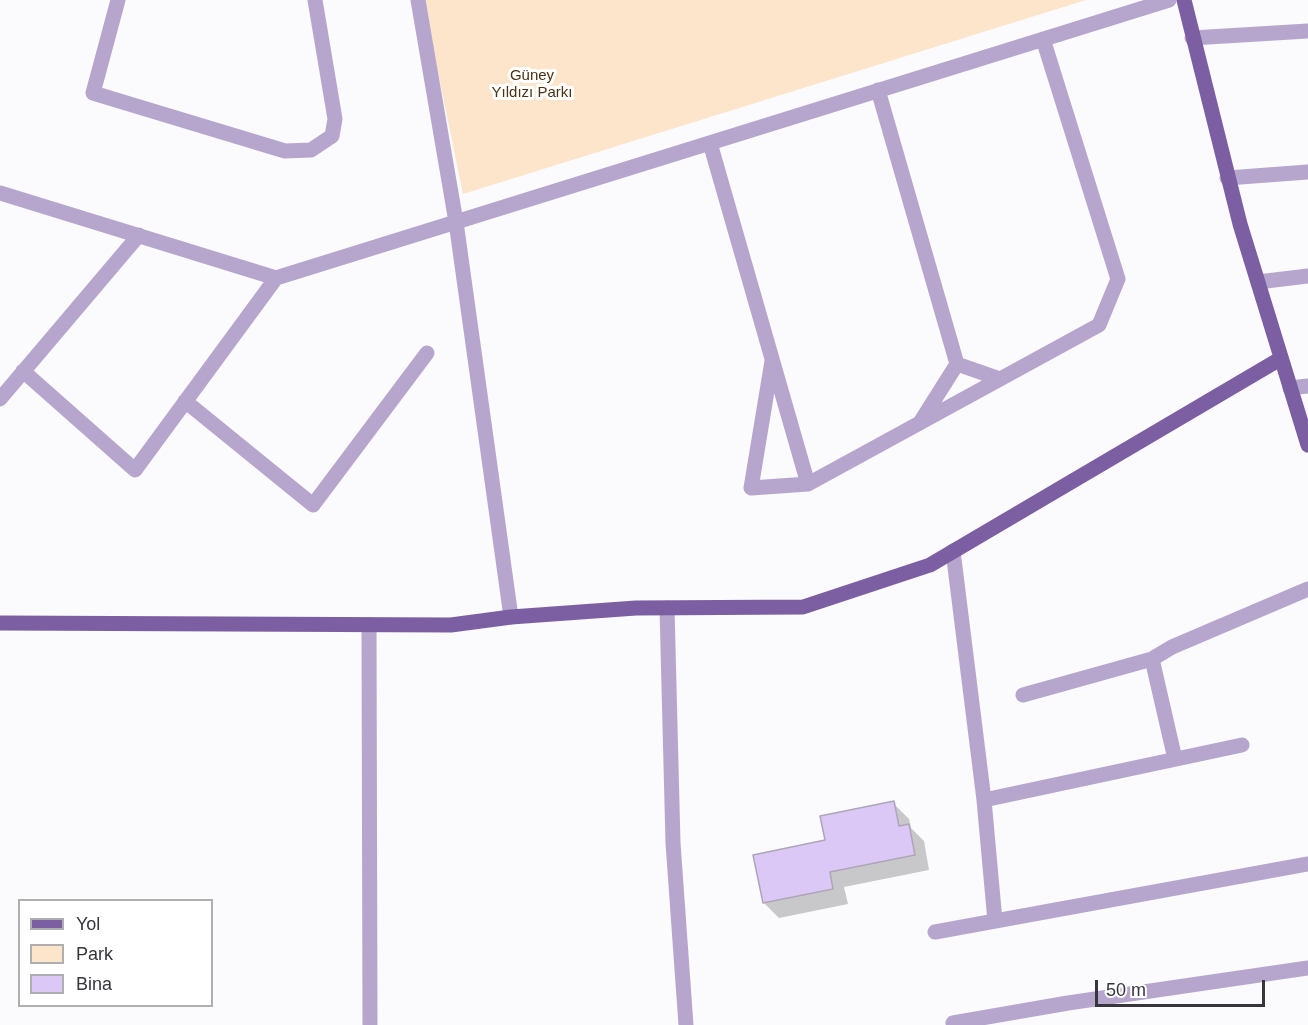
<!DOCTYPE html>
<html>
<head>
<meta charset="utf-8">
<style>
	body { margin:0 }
	#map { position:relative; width:1308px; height:1025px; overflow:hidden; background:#fbfafd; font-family:Helvetica,sans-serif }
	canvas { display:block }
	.legend { position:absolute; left:18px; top:899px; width:195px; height:108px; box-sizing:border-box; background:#fff; border:2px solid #afaeb1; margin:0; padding:8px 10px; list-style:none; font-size:18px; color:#38353c }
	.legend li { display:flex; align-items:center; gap:12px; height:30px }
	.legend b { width:30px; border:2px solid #afaeb1 }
	.scale { position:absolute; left:1095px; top:980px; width:170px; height:27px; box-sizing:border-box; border:3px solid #38353c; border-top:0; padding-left:8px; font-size:18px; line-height:21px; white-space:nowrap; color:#38353c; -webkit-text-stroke:4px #fff; paint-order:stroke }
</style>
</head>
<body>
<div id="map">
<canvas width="1308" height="1025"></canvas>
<ul class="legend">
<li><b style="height:8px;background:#7c5ea2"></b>Yol</li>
<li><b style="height:16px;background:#fce5cb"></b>Park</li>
<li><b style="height:16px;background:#dbc8f7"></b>Bina</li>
</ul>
<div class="scale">50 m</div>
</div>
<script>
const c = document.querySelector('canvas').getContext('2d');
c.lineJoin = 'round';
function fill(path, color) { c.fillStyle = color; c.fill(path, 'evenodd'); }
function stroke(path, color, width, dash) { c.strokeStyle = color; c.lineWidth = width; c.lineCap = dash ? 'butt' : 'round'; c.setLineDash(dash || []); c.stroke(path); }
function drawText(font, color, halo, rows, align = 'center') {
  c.font = font + ' Helvetica,sans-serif'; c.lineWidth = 6; c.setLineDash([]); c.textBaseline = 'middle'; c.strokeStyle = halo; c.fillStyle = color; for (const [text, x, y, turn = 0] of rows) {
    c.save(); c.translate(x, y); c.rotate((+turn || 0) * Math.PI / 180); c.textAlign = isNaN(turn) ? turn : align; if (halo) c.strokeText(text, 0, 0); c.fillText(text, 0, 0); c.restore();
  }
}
fill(new Path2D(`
	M423,0H1086L463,194Z`), '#fce5cb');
fill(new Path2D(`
	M893,803L909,819L911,828L924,841L929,870L844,887L848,904L779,918L764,903L827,841Z`), '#0003');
const building = new Path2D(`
	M894,801L899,826L909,824L915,855L830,872L833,889L763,903L753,855L825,840L820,816Z`);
fill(building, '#dbc8f7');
stroke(building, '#aca6b6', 1.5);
stroke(new Path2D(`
	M118,0L93,93L285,151L311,150L332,136L335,119L315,0
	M418,0L456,222L511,617
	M1192,38L1308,31
	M878,90L957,364
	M710,143L808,484
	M1227,178L1308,172
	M0,193L276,278L1169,0
	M1258,282L1308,276
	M772,361L751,488L808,484L1099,325L1118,279L1043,39
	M23,371L135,470L276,278
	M1290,388L1308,386
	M0,399L139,235
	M185,401L313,505L427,353
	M921,421L957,364L1000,379
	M953,551L984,800L995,921
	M667,608L673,843L686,1025
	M369,625L370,1025
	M1152,659L1175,759
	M1023,695L1152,659L1172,647L1308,589
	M984,800L1242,745
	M935,932L1308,864
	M953,1023L1068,1003L1308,968`), '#b6a6cd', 15);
stroke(new Path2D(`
	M1184,0L1240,224L1308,445
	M0,623L451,625L511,617L636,608L803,607L930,565L1280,359`), '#7c5ea2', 15);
drawText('15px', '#4a3212', '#fff', [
	["Güney",532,76],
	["Yıldızı Parkı",532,93]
]);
</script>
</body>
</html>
